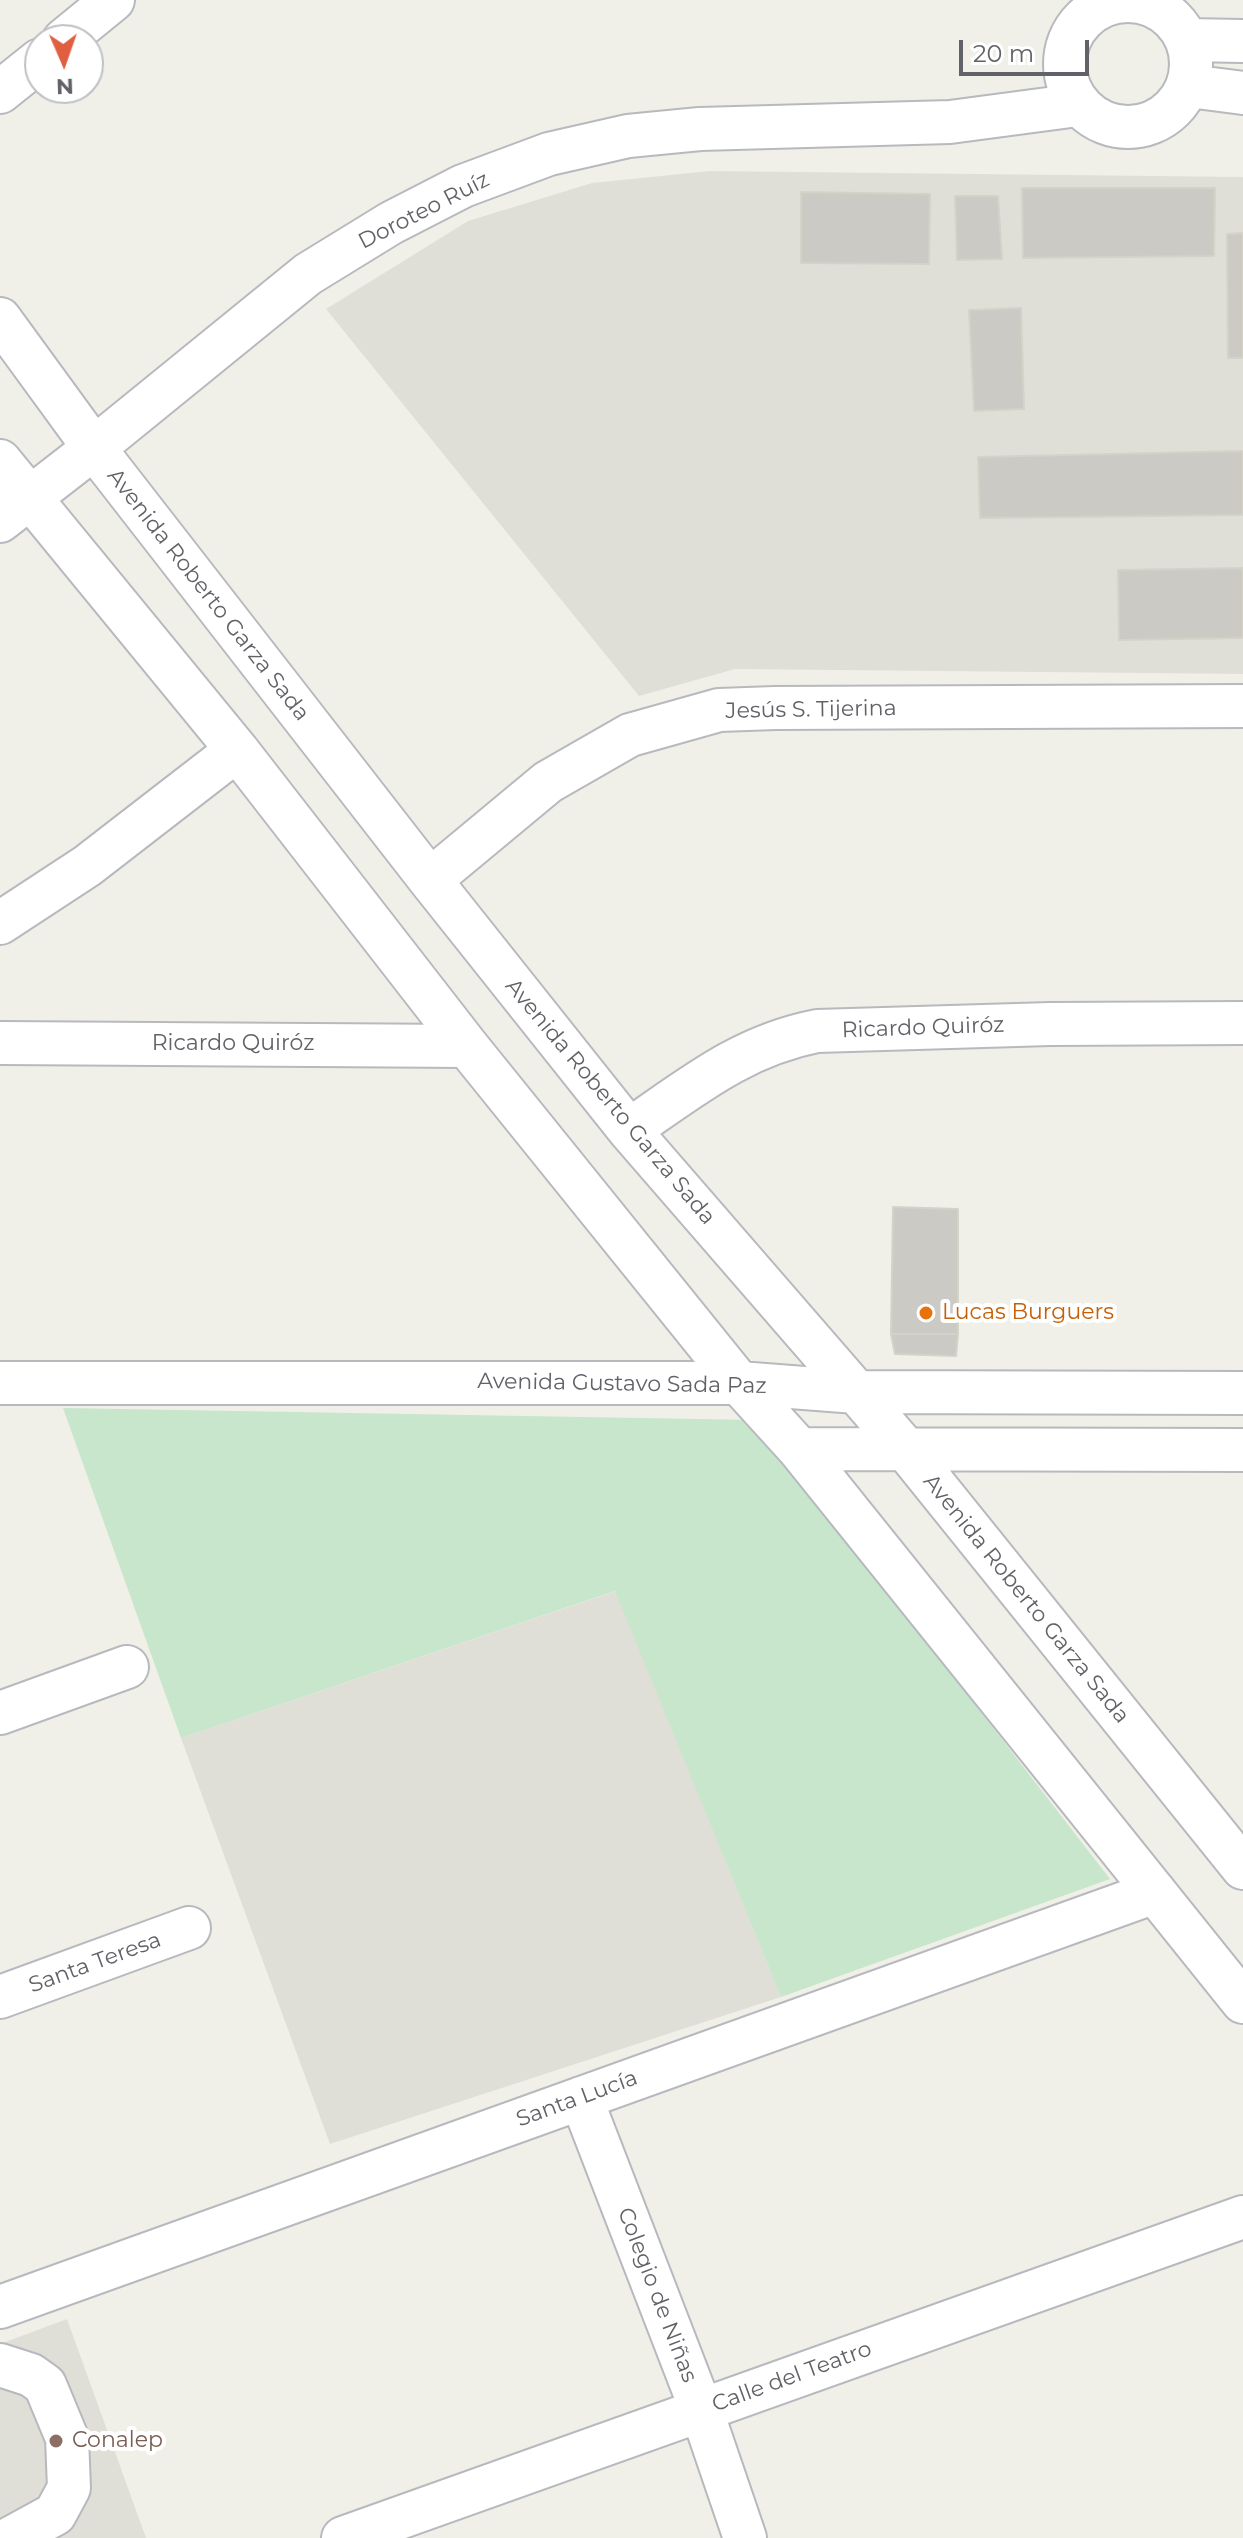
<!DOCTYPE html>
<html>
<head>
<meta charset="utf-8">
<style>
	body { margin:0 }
	#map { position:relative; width:1243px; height:2538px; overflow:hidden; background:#f0f0e9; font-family:Montserrat,sans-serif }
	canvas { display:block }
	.north { position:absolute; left:24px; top:24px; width:80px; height:80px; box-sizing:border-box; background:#fff; border:2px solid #bfc0c2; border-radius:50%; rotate:178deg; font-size:22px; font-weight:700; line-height:32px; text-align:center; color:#606267 }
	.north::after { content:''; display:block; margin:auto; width:28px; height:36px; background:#df5f40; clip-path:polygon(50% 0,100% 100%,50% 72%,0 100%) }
	.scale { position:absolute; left:959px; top:40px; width:130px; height:36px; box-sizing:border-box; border:4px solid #606267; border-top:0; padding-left:10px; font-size:24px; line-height:28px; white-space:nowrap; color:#606267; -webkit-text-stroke:6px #fff; paint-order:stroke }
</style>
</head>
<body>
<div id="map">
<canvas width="1243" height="2538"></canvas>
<div class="north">N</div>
<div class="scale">20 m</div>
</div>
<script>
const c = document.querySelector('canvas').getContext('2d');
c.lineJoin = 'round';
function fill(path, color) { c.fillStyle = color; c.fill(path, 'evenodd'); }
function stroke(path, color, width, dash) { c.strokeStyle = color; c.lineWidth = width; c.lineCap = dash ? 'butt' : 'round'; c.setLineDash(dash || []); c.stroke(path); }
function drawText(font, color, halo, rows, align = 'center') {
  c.font = font + ' Montserrat,sans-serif'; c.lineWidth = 8; c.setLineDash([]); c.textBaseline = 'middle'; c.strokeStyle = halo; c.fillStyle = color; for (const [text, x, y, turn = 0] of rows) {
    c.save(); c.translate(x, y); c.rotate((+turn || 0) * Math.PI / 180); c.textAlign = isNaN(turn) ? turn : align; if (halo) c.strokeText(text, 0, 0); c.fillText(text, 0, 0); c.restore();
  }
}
fill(new Path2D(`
	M710,171L1243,177V674L735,669L639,696L326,309L468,221L592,183Z
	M616,1591L781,1997L330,2144L181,1738Z
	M67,2319L146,2538H0V2344Z`), '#e0dfd7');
fill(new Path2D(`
	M63,1408L755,1420L1110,1879L781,1997L615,1591L181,1738Z`), '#c7e6cb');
const building = new Path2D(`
	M1022,188H1215L1214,256L1023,258Z
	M801,192L930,194L929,264L801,263Z
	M955,196H998L1002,259L957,260Z
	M1243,233V358H1228L1227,234Z
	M1021,308L1024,409L974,411L969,310Z
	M1243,451V515L980,518L978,457Z
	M1243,568V638L1119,640L1118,570Z
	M893,1207L958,1209V1334H891Z
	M891,1334H958L956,1356L895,1354Z`);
fill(building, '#cccac5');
stroke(building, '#d5d2c7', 2);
const minor = new Path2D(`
	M1065 64a63 63 0 1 1 126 0a63 63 0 1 1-126 0Z
	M64,40L113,0
	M1187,40L1243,41
	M1189,86L1243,93
	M0,92L40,60
	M0,319L94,448L430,880L629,1130L904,1447L1243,1868
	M0,461L237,750L467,1046L739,1383L799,1449L1243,2002
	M0,521L94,448L308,274L391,223L463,186L549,154L628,136L700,129L950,122L1078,105
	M430,880L548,782L630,735L719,710L775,708L1243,706
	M0,923L87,866L237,750
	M0,1043L467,1046
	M629,1130C692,1087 741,1046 817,1031L1050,1024L1243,1023
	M0,1383H739L856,1392L1243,1393
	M799,1449L1243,1450
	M0,1713L127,1667
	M0,1997L189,1928
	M581,2098L701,2409L745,2538
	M0,2307L1155,1892
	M0,2365L31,2375L45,2385L67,2438L69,2488L55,2514L11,2538
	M343,2538L1243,2217`);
stroke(minor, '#b8b9be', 46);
stroke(minor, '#fff', 42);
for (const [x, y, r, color] of [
	[926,1313,8,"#e8710a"],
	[56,2441,8,"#8d6e63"]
]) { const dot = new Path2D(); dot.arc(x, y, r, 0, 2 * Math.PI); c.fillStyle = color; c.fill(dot); stroke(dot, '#fff', 3); }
drawText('22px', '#606267', '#fff', [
	["Doroteo Ruíz",424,211,-27],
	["Avenida Roberto Garza Sada",208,595,52],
	["Jesús S. Tijerina",811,710,-1],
	["Ricardo Quiróz",923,1028,-2],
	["Ricardo Quiróz",233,1044],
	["Avenida Roberto Garza Sada",610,1102,50],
	["Avenida Gustavo Sada Paz",622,1384,1],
	["Avenida Roberto Garza Sada",1026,1599,51],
	["Santa Teresa",95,1963,-20],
	["Santa Lucía",577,2099,-20],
	["Colegio de Niñas",657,2295,69],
	["Calle del Teatro",792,2377,-20]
]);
drawText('22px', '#c56008', '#fff', [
	["Lucas Burguers",942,1313]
], 'left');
drawText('22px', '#785e54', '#fff', [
	["Conalep",72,2441]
], 'left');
</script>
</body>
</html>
